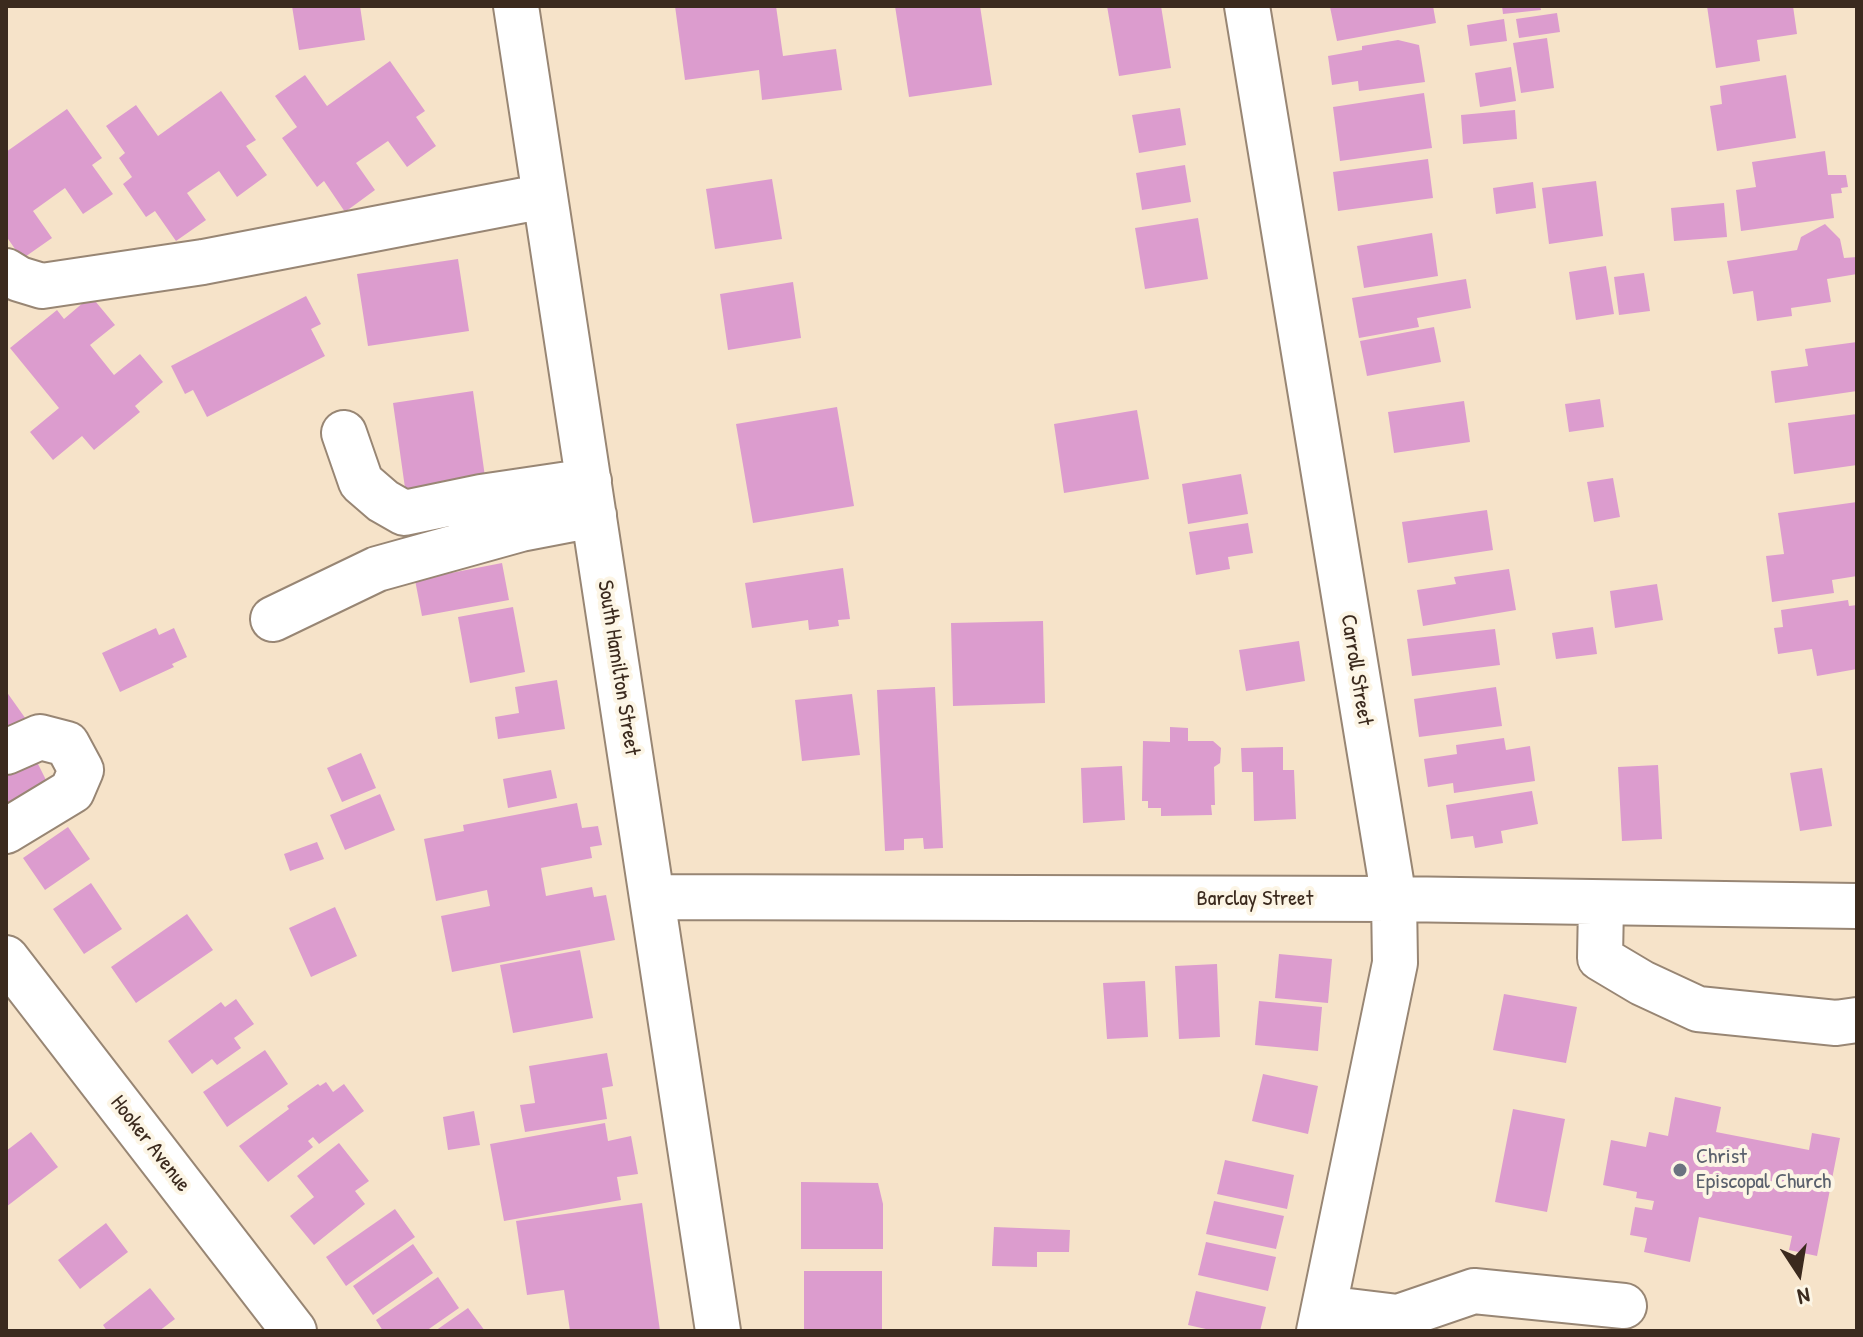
<!DOCTYPE html>
<html>
<head>
<meta charset="utf-8">
<style>
	body { margin:0 }
	#map { position:relative; width:1863px; height:1337px; overflow:hidden; background:#f6e3c9; font-family:"Patrick Hand",sans-serif }
	canvas { display:block }
	.frame { position:absolute; inset:0; border:8px solid #3b2a1e; pointer-events:none }
	.north { position:absolute; left:1759px; top:1233px; width:80px; height:80px; -webkit-text-stroke:6px #fcf5e5; paint-order:stroke; rotate:168deg; font-size:22px; font-weight:700; line-height:32px; text-align:center; color:#3b2a1e }
	.north::after { content:''; display:block; margin:auto; width:28px; height:36px; background:#3b2a1e; clip-path:polygon(50% 0,100% 100%,50% 72%,0 100%) }
</style>
</head>
<body>
<div id="map">
<canvas width="1863" height="1337"></canvas>
<div class="frame"></div>
<div class="north">N</div>
</div>
<script>
const c = document.querySelector('canvas').getContext('2d');
c.lineJoin = 'round';
function fill(path, color) { c.fillStyle = color; c.fill(path, 'evenodd'); }
function stroke(path, color, width, dash) { c.strokeStyle = color; c.lineWidth = width; c.lineCap = dash ? 'butt' : 'round'; c.setLineDash(dash || []); c.stroke(path); }
function drawText(font, color, halo, rows, align = 'center') {
  c.font = font + ' "Patrick Hand",sans-serif'; c.lineWidth = 8; c.setLineDash([]); c.textBaseline = 'middle'; c.strokeStyle = halo; c.fillStyle = color; for (const [text, x, y, turn = 0] of rows) {
    c.save(); c.translate(x, y); c.rotate((+turn || 0) * Math.PI / 180); c.textAlign = isNaN(turn) ? turn : align; if (halo) c.strokeText(text, 0, 0); c.fillText(text, 0, 0); c.restore();
  }
}
fill(new Path2D(`
	M292,6H360L365,40L299,50Z
	M675,6H776L783,56L836,49L842,90L762,100L759,70L685,80Z
	M895,6H980L992,85L909,97Z
	M1107,6H1161L1171,68L1119,76Z
	M1337,6H1433L1436,23L1337,41L1330,7Z
	M1502,6H1540L1541,10L1503,14Z
	M1707,6H1793L1797,34L1757,40L1760,61L1716,68Z
	M1557,13L1560,32L1519,38L1516,19Z
	M1504,19L1507,41L1470,46L1467,25Z
	M1547,38L1554,88L1521,93L1513,43Z
	M1398,40L1419,45L1425,82L1359,91L1358,81L1332,85L1328,56L1362,50V46Z
	M390,61L425,111L416,117L436,146L407,167L388,141L356,163L375,190L345,212L324,181L317,187L282,138L297,127L275,96L305,75L327,106Z
	M1511,67L1516,101L1480,107L1475,73Z
	M1786,75L1796,138L1717,151L1710,106L1722,104L1720,86Z
	M221,91L256,140L246,146L267,175L237,197L219,171L187,193L206,220L176,241L155,211L146,217L123,184L132,177L119,158L125,153L106,126L136,105L158,136Z
	M1424,93L1432,148L1340,161L1333,107Z
	M1180,108L1186,145L1139,153L1132,115Z
	M67,109L102,158L92,165L113,194L83,214L65,188L33,211L52,238L22,259L6,236V152Z
	M1515,110L1517,139L1463,144L1461,115Z
	M1825,151L1828,175H1846L1848,187L1841,188L1842,193L1831,194L1834,218L1741,231L1736,190L1756,187L1752,162Z
	M1428,159L1433,198L1338,211L1333,172Z
	M1185,165L1191,202L1142,210L1136,173Z
	M772,179L782,239L715,249L706,189Z
	M1596,181L1603,236L1549,244L1542,188Z
	M1533,182L1536,208L1496,214L1493,188Z
	M1724,203L1727,237L1674,241L1671,208Z
	M1198,218L1208,279L1145,289L1135,228Z
	M1825,224L1840,239L1844,258L1857,257V274L1827,279L1831,302L1791,308L1792,316L1757,321L1753,291L1733,294L1727,261L1797,250L1801,237Z
	M1432,233L1438,276L1364,288L1357,246Z
	M458,259L469,331L368,346L357,274Z
	M1606,266L1614,314L1576,320L1569,272Z
	M1644,273L1650,311L1619,315L1614,277Z
	M1466,279L1471,308L1417,318L1419,327L1359,338L1352,298Z
	M793,282L801,338L728,350L720,294Z
	M91,296L115,325L90,345L114,375L140,354L163,382L135,406L140,412L94,450L82,436L53,460L30,432L59,408L10,348L57,310L64,319Z
	M306,296L321,324L311,329L325,356L207,417L193,390L185,394L171,366Z
	M1434,327L1441,362L1367,376L1360,341Z
	M1857,342V391L1775,403L1771,371L1808,366L1805,349Z
	M473,391L486,484L406,495L393,403Z
	M1600,399L1604,427L1569,432L1565,404Z
	M1464,401L1470,442L1394,453L1388,412Z
	M837,407L854,506L753,523L736,424Z
	M1137,410L1149,479L1064,493L1054,424Z
	M1857,414V465L1794,474L1788,423Z
	M1241,474L1248,514L1188,524L1182,484Z
	M1613,478L1620,517L1594,522L1587,482Z
	M1857,502V576L1832,580L1834,593L1772,602L1766,556L1784,554L1778,513Z
	M1487,510L1493,550L1408,563L1402,522Z
	M1248,523L1253,553L1228,557L1230,569L1196,575L1189,532Z
	M502,563L509,600L422,616L415,580Z
	M843,568L850,619L838,620L839,626L809,630L808,620L752,628L745,583Z
	M1509,569L1516,610L1423,626L1417,590L1456,584L1454,577Z
	M1657,584L1663,620L1615,628L1610,591Z
	M1848,600L1849,606L1857,605V669L1817,676L1812,649L1778,654L1774,628L1783,627L1781,610Z
	M513,607L525,672L470,683L458,617Z
	M1043,621L1045,703L953,706L951,623Z
	M1593,627L1597,654L1556,659L1552,633Z
	M156,628L159,635L174,628L187,657L172,664L174,667L120,692L102,653Z
	M1495,629L1500,665L1412,676L1407,639Z
	M1299,641L1305,681L1246,691L1239,650Z
	M557,680L565,729L498,739L495,717L519,713L515,687Z
	M935,687L943,848L924,849L923,838L904,839V850L885,851L877,690Z
	M1496,687L1502,726L1419,737L1414,699Z
	M6,691L28,722L6,738Z
	M852,694L860,755L802,761L795,700Z
	M1170,727L1188,728V741H1213L1221,748L1220,763L1214,767L1215,805H1211L1212,815L1161,816V808H1148V801H1142L1143,741L1170,742Z
	M1504,738L1506,750L1530,746L1535,781L1454,793L1453,783L1428,787L1424,759L1457,754L1456,745Z
	M1283,747V770H1294L1296,819L1254,821L1253,772H1242L1241,748Z
	M361,753L376,788L342,802L327,768Z
	M33,754L50,788L6,809V767Z
	M1658,765L1662,839L1622,841L1618,767Z
	M1122,766L1125,820L1083,823L1081,768Z
	M1822,768L1832,826L1800,831L1790,773Z
	M551,770L557,798L508,808L503,779Z
	M1532,791L1538,824L1501,831L1503,843L1475,848L1473,836L1451,839L1446,805Z
	M380,794L395,830L345,850L330,815Z
	M577,803L582,828L598,826L602,845L590,847L592,858L541,868L546,896L592,887L594,897L606,895L615,940L452,972L441,916L490,906L487,890L436,901L424,839L464,831L463,825Z
	M68,827L90,859L45,890L23,858Z
	M317,842L324,859L290,871L284,854Z
	M91,883L122,929L84,954L53,909Z
	M335,907L357,956L311,977L289,928Z
	M187,914L213,950L136,1003L111,967Z
	M580,950L593,1018L513,1033L500,965Z
	M1279,954L1332,959L1328,1003L1275,998Z
	M1217,964L1220,1037L1179,1039L1175,966Z
	M1145,981L1148,1037L1107,1039L1103,983Z
	M1504,994L1577,1007L1566,1063L1493,1050Z
	M236,999L254,1024L234,1038L241,1048L217,1065L212,1059L192,1074L168,1041L221,1002L225,1007Z
	M1259,1001L1322,1007L1318,1051L1255,1045Z
	M265,1050L288,1084L227,1127L203,1092Z
	M607,1053L613,1086L602,1088L607,1119L525,1132L520,1105L535,1103L529,1066Z
	M1263,1074L1318,1086L1308,1134L1252,1121Z
	M326,1082L333,1092L344,1084L364,1111L319,1144L313,1137L308,1141L313,1147L268,1182L239,1146L289,1109L287,1106L318,1084L320,1086Z
	M1675,1097L1721,1107L1716,1132L1809,1150L1812,1133L1840,1138L1817,1256L1789,1250L1792,1236L1699,1217L1690,1262L1644,1252L1647,1238L1630,1235L1635,1207L1652,1210L1654,1201L1636,1198L1637,1192L1603,1185L1611,1140L1646,1147L1649,1132L1668,1136Z
	M1513,1109L1565,1119L1547,1212L1495,1202Z
	M474,1111L480,1145L448,1150L443,1117Z
	M605,1123L608,1141L631,1136L638,1174L617,1177L621,1200L504,1221L490,1144Z
	M31,1132L58,1167L6,1207V1151Z
	M339,1143L369,1181L355,1191L365,1204L314,1245L290,1216L314,1197L297,1176Z
	M1225,1160L1294,1175L1287,1209L1217,1194Z
	M801,1182L878,1183L883,1204V1249H801Z
	M1214,1201L1284,1216L1276,1249L1206,1234Z
	M642,1203L660,1331H570L564,1290L527,1295L516,1221Z
	M395,1209L415,1237L346,1286L326,1257Z
	M106,1223L128,1252L80,1289L58,1260Z
	M994,1227L1070,1230L1069,1252H1037V1267L992,1266Z
	M1206,1242L1276,1257L1268,1291L1198,1275Z
	M413,1244L433,1273L373,1315L353,1286Z
	M804,1271H882V1331H804Z
	M438,1277L459,1308L426,1331H383L376,1320Z
	M150,1288L175,1319L159,1331H107L103,1325Z
	M1196,1291L1266,1307L1260,1331H1215L1188,1325Z
	M468,1308L485,1331H435Z`), '#dc9cce');
const minor = new Path2D(`
	M516,6L718,1331
	M1247,6L1394,899L1395,963L1319,1331
	M6,271L19,279L42,286L203,262L545,196
	M344,433L361,482L383,501L404,513L481,497L589,481
	M273,619L377,569L521,529L594,515
	M6,752L40,737L67,744L81,770L72,791L6,831
	M653,897L1394,899L1857,906
	M1601,904L1600,958L1642,983L1698,1009L1836,1023L1857,1020
	M6,958L294,1331
	M1324,1308L1398,1317L1474,1291L1624,1306`);
stroke(minor, '#988674', 48);
stroke(minor, '#fff', 44);
for (const [x, y, r, color] of [
	[1680,1170,8,"#6b7280"]
]) { const dot = new Path2D(); dot.arc(x, y, r, 0, 2 * Math.PI); c.fillStyle = color; c.fill(dot); stroke(dot, '#fcf5e5', 3); }
drawText('22px', '#3b2a1e', '#fcf5e5', [
	["South Hamilton Street",618,668,81],
	["Carroll Street",1356,670,81],
	["Barclay Street",1255,899],
	["Hooker Avenue",150,1144,52]
]);
drawText('22px', '#5b616d', '#fcf5e5', [
	["Christ",1696,1157],
	["Episcopal Church",1696,1182]
], 'left');
</script>
</body>
</html>
